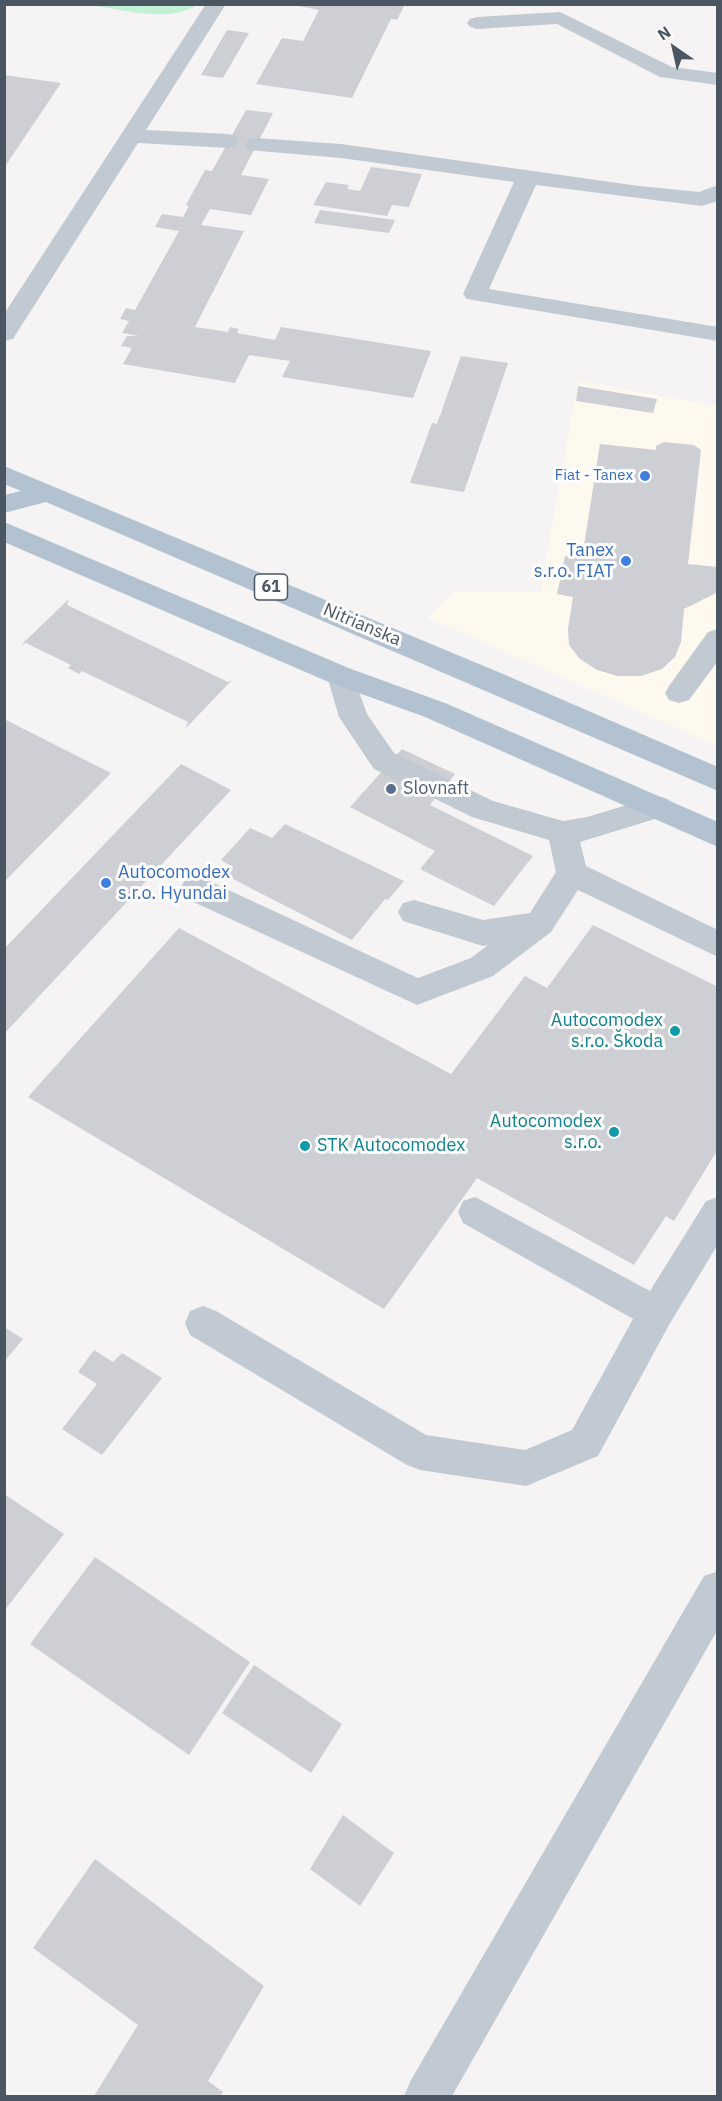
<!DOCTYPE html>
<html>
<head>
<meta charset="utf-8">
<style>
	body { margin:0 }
	#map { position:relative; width:722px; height:2101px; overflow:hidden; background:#f5f3f3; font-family:"IBM Plex Sans",sans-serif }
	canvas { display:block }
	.frame { position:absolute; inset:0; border:6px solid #4a5661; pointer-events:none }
	.north { position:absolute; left:644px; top:18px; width:60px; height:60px; -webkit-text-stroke:4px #fff; paint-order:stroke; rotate:326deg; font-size:16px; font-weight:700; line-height:24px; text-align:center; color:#4a5661 }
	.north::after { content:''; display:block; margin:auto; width:21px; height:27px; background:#4a5661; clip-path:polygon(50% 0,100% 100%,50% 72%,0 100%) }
</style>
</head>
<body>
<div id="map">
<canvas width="722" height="2101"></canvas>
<div class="frame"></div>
<div class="north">N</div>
</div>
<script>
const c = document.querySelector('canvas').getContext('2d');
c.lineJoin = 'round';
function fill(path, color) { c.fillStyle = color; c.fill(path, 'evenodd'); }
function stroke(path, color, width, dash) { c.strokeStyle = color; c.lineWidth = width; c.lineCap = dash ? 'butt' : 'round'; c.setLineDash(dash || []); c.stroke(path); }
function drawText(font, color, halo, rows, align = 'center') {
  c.font = font + ' "IBM Plex Sans",sans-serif'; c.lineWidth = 6; c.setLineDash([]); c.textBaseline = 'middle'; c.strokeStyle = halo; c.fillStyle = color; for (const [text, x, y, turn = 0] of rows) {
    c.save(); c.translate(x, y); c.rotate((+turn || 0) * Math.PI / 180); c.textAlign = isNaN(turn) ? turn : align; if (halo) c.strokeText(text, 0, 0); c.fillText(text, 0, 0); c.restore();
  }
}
fill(new Path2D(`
	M578,381L717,406V746L428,618L453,592H540Z`), '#fdf9ef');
fill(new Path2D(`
	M90,5H197C168,24 122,9 90,5Z`), '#c3f1d5');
fill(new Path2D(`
	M289,4H405L397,20L391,19L352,98L256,84L282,38L303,41L319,10Z
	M227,30L249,33L223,78L201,75Z
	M4,75L61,83L4,168Z
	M246,110L273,113L241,175L269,179L251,215L210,209L201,225L244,231L195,327L228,332L230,327L239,329L237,333L275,340L281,327L431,351L413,398L282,377L290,361L249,355L235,383L123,364L132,348L121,346L127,336H139L122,333L129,321L120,319L126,308L135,310L179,231L155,227L162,214L183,217L189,206L186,205L205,170L212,171Z
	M371,167L422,174L409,207L392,205L387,216L313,205L326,182L349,185L347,189L360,191Z
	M320,210L395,220L389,233L314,223Z
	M461,356L508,363L464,492L410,483L432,423L437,424Z
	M578,386L602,390L657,399L653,413L576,401Z
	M664,442L694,445L701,450L688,564L718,567V592L684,609L681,642L675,657L662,669L641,676H618L597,670L580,659L569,645L568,629L573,597L557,594L565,556L582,558L600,444L656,450V446Z
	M69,599L67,605L228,682L232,680L185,729L188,722L82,671L79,674L68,668L71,665L26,643L21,645Z
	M4,719L111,773L4,882Z
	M402,749L455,774L430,805L533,856L494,906L420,869L435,851L350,807Z
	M181,764L231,790L4,1034V949Z
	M285,824L404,881L388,900L385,899L352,940L225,875L219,880L231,866L221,860L250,828L272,838Z
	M593,925L718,987V1149L674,1221L666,1216L634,1265L477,1178L384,1309L28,1097L179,928L451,1074L525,976L547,988Z
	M4,1327L23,1339L4,1362Z
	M94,1350L113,1362L122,1353L162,1378L102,1455L62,1429L97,1384L78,1372Z
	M4,1494L64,1534L4,1611Z
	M95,1557L250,1662L189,1755L30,1644Z
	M254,1665L342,1724L311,1773L222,1713Z
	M343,1815L394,1853L360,1906L310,1869Z
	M95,1859L264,1986L208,2081L223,2092L220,2096H94L138,2025L33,1948Z`), '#cdcfd5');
fill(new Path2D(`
	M206,4H226L146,130L228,134L236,136L239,141L236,146L228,148L138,143L16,334L13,339L4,341V314Z
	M560,12L672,67L718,73V85L660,77L557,24L477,29L470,27L467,23L470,19L477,17Z
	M256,138L341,144L639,186L699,192L718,185V201L702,206L536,185L489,289L718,327V341L467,299L463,294L514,182L341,158L248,150L245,145L248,140Z
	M718,629V661L689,700L679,703L669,700L665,693L669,686L708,632Z
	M341,666L351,669L367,714L394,753L493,801L563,821L587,817L657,796L668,799L672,807L668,815L580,842L586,866L718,930V957L578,890L551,932L493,976L417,1005L185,898L180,889L185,880L196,877L207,880L418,978L471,958L488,945L483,946L403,921L398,912L403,903L414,900L483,920L530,913L556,872L549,840L472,817L374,769L339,717L327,676L331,669Z
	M475,1197L650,1291L706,1201L718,1197V1244L669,1325L598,1456L526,1486L420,1470L407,1465L190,1335L185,1323L190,1311L203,1306L216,1311L426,1435L525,1450L572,1430L633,1319L463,1223L458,1212L463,1201Z
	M718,1571V1629L452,2096H404L411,2080L704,1576Z`), '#c1cad2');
fill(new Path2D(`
	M4,466L503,674L718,767V791L46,502L4,513V495L21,491L4,484Z
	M4,522L351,669L445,703L718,822V847L425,717L331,683L4,542Z`), '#b3c2d1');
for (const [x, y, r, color] of [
	[645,476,6,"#3f7fe0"],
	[626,561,6,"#3f7fe0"],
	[391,789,6,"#5c6f8a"],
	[106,883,6,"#3f7fe0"],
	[675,1031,6,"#0f9aa8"],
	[614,1132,6,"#0f9aa8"],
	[305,1146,6,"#0f9aa8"]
]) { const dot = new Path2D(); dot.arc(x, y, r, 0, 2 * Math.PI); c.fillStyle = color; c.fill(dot); stroke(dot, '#fff', 2); }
drawText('15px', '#366cbe', '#fff', [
	["Fiat - Tanex",633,476]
], 'right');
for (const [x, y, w] of [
	[271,587,33]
]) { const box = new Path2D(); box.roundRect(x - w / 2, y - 13, w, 26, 4.5); c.fillStyle = '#fff'; c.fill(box); stroke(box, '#4a5661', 1.5); }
drawText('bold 16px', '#4a5661', null, [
	["61",271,587]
]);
drawText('18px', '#366cbe', '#fff', [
	["Tanex",614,551],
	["s.r.o. FIAT",614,572],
	["Autocomodex",118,873,"left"],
	["s.r.o. Hyundai",118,894,"left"]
], 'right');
drawText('18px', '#4a5661', '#fff', [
	["Nitrianska",362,625,23]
]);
drawText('18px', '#4e5e75', '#fff', [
	["Slovnaft",403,789]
], 'left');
drawText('18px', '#0d838f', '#fff', [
	["Autocomodex",663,1021],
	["s.r.o. Škoda",663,1042],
	["Autocomodex",602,1122],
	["s.r.o.",602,1143],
	["STK Autocomodex",317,1146,"left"]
], 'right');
</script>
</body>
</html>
